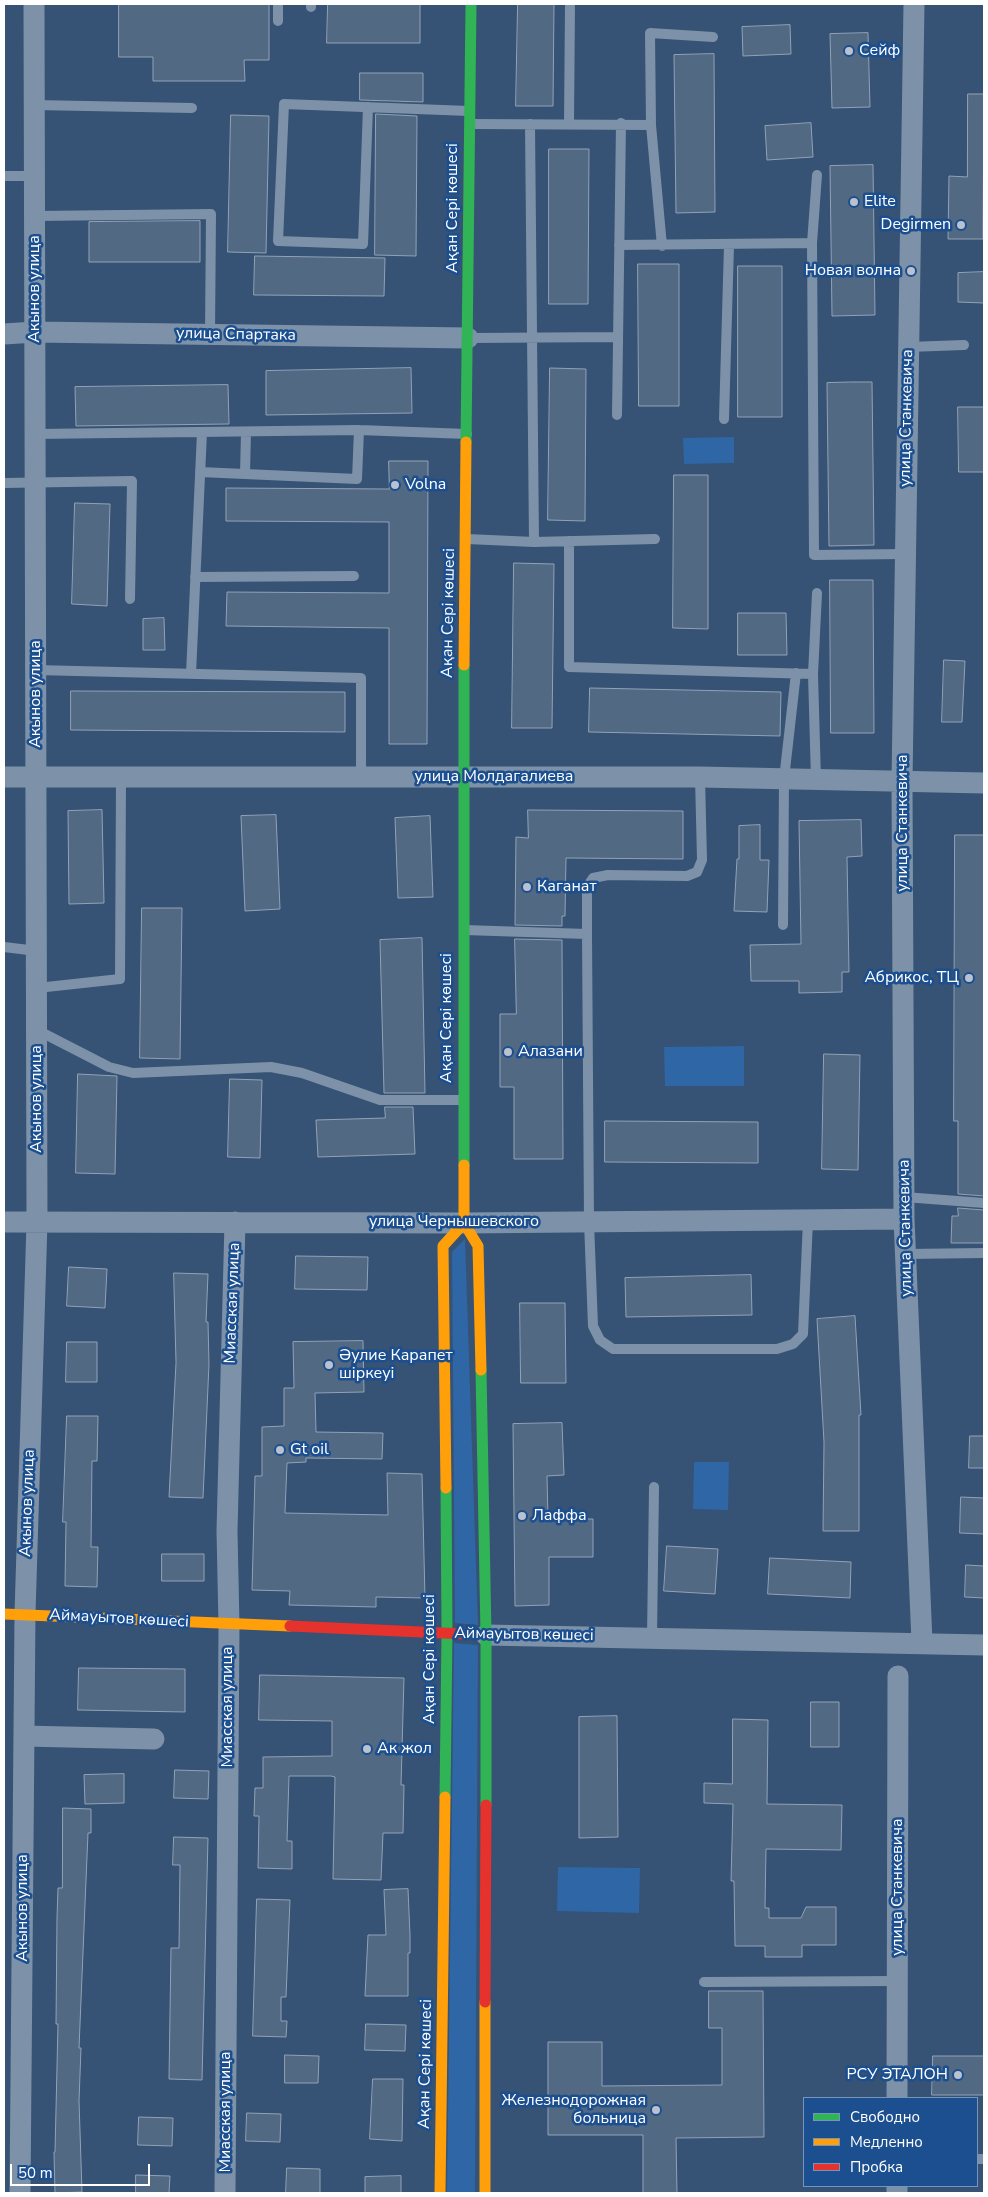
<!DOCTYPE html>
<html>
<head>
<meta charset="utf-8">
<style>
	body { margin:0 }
	#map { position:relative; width:988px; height:2197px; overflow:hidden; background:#365274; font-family:"Nunito Sans",sans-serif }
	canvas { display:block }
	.frame { position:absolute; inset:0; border:5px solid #fff; pointer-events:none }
	.legend { position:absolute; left:803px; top:2097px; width:175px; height:90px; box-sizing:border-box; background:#1b4f8f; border:1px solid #7695bc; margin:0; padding:6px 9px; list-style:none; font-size:15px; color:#fff }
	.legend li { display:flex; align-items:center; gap:10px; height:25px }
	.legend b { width:25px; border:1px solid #7695bc }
	.scale { position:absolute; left:10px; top:2164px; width:140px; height:22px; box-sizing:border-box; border:2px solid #fff; border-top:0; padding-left:6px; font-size:15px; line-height:18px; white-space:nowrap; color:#fff; -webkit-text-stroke:4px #1b4f8f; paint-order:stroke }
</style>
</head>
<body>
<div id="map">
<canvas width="988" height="2197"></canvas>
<div class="frame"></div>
<ul class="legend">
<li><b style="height:6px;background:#30b455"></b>Свободно</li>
<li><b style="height:6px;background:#ff9f0a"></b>Медленно</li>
<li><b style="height:6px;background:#e5322d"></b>Пробка</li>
</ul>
<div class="scale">50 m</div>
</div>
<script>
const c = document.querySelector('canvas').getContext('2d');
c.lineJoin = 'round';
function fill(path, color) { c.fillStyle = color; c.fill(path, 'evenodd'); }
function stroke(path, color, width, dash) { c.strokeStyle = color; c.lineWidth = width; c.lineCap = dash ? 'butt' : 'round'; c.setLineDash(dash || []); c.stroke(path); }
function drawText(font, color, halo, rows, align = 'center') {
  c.font = font + ' "Nunito Sans",sans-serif'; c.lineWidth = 5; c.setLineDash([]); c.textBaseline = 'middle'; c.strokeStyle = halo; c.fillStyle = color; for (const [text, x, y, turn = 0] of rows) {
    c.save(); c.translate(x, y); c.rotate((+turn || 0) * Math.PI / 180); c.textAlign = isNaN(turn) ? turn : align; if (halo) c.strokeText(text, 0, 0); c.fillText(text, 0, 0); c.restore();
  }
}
fill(new Path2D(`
	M734,437V463L684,464L683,438Z
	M744,1046V1086H665L664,1047Z
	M465,1239L478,1625L455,1623L452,1252Z
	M694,1462H729L728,1510L693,1509Z
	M454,1643L478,1645L475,2193H447Z
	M558,1867L640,1868L639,1913L557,1911Z`), '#2f66a5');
const building = new Path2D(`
	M119,4H269V60H244L245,81H153V57H119Z
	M328,4H420V43H327Z
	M518,4H554L553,106H516Z
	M790,25L791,54L743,56L742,27Z
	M868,33L870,107L832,108L830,34Z
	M714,54L715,212L676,213L674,55Z
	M360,73H423V102L360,100Z
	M968,94H984L983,239H948L949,176L967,177Z
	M376,114L417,116L416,256L375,255Z
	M231,115L269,116L266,253L228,252Z
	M811,123L813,157L767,160L765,126Z
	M549,149H589L588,304H549Z
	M873,165L875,315L832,316L830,166Z
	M200,221V262H89V222Z
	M255,256L385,258L384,296L254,295Z
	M638,264H679V406H639Z
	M738,266H782V417H738Z
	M984,272V303L958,302V273Z
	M411,368L412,413L266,415V371Z
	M550,368L586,369L585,521L548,520Z
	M850,382H872L874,545L829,546L827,383Z
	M228,385L229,424L76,426L75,387Z
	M958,407H984V472H959Z
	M389,461H428L427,744H389V628L226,626L227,592L389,593V522L226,521V488L389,489Z
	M674,475H708V629L673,628Z
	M75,503L110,504L107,606L72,604Z
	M514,563L554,564L552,728H512Z
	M830,580H873L874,733H831Z
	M738,613H786L787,655H738Z
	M164,618L165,650H143V619Z
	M944,660L965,661L962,722H942Z
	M590,688L781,692L780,736L589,732Z
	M71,691L345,692V732L71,730Z
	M102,810L104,903L69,904L68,811Z
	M528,810L683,811V859L566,858L565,916H562V926L515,925L516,837L528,838Z
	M276,815L280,909L245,911L241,816Z
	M430,816L433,897L398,898L395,818Z
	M861,820L862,856L847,857L849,972H842V992L799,993V981H751L750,945L801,944L799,821Z
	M760,825V860H769L767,912L734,911L737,859H739V826Z
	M955,835H984V1196L958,1194V1121H954Z
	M142,908H182L180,1059L140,1058Z
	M422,938L425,1093H384L380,940Z
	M515,939L562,940L563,1159H514V1087H500V1014H516Z
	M824,1054L860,1055L858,1170L822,1169Z
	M78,1074L117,1076L115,1174L76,1173Z
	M230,1079L262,1080L260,1158L228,1157Z
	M385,1107H413L415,1154L318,1157L316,1120L385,1118Z
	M605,1121L758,1122V1163L605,1162Z
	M958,1208L984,1210V1243H951L952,1216H958Z
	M296,1256L368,1257L367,1290L295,1289Z
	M69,1267L107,1269L105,1308L67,1306Z
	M174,1273L208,1274L206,1322H208L209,1364L203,1498L169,1497L176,1363Z
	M751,1275L752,1315L626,1317L625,1278Z
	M520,1303H565L566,1383H521Z
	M855,1316L861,1415H859V1531H823L824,1442L817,1319Z
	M363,1341L364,1392L315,1393L316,1432L383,1433L382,1459L306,1458V1462L287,1463L285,1513L388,1515L387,1473L422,1474L425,1598L376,1597V1607L289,1605L290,1591L252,1590L255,1476H262V1427L284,1426V1388H294L293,1342Z
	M67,1342H97V1382H66Z
	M67,1416H98L97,1461H92L91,1547H98L97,1587L65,1586L66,1522H63Z
	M562,1423L564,1475L547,1476L548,1519H593V1557H549V1605L515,1606L513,1424Z
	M970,1436H984V1468H969Z
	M961,1497L984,1498V1534L960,1533Z
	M667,1546L718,1549L715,1594L664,1591Z
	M162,1554H204V1581H162Z
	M770,1558L851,1562L850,1598L768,1594Z
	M966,1565L984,1566V1598L965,1597Z
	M79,1668L185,1669V1712L78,1710Z
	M260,1675L404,1678L401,1785H404L403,1833H383L381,1880L333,1879L335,1777L331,1776H289L287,1841H292V1869L258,1868L259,1816H254L255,1788H263V1757L332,1756V1721L259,1720Z
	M811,1702H839V1747H811Z
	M617,1716L618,1837L579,1838V1717Z
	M733,1719L768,1720L767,1804L842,1805L841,1850L766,1849L765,1908H769V1918H801L806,1907H836V1945H802V1957H765V1946H735L734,1881H731L733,1804L704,1803V1783L732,1784Z
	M175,1770L209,1771L208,1799L174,1798Z
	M124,1774V1803L85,1804L84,1775Z
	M63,1808L91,1809V1833H88L79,2048H81L79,2101L82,2192L55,2193L54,2152H55L58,2024H56L57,1918L58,1888H62Z
	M174,1837L208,1838L202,2080L169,2079L171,1948H179L180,1865H173Z
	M408,1889L410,1935V1953H408V1996H365L368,1935H386L384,1890Z
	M257,1899L290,1900L286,1997H281V2021H287L286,2037L253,2036Z
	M709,1991H763L764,2137L676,2138L677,2193H643V2135H548V2042H602V2086L722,2085V2028H709Z
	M366,2024L406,2025L405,2051L365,2050Z
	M285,2055L319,2056L318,2083H285Z
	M933,2056H984V2095H932Z
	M373,2079H403L402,2141L370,2139Z
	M247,2113L281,2114L280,2142L246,2141Z
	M139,2117L173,2118L172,2146L138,2145Z
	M287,2168L320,2169V2193H286Z
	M136,2175L170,2176L169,2193H136Z
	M401,2176V2193H365V2177Z`);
fill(building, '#526984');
stroke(building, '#92a2b6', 1);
stroke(new Path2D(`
	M278,4V21
	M311,7V4
	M34,105L192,108
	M368,107L363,244L278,241L284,104L469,111
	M569,123L570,4
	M471,124L651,125
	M530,124L534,542
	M817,175L812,243L814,555L905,554
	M4,176H34
	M35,216L211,214L210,335
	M619,245L812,243
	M662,246L651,125L650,33L713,37
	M469,338L618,337
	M908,347L964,345
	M617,415L621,123
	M724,419L729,245
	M35,434L359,430L467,434
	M200,472L357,479L359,430
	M245,474L246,432
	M4,483L132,481L130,599
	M467,539L534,542L655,539
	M569,541V667L813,674
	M195,577L354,576
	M36,670L361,678V777
	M191,674L202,432
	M816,780L813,674L817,593
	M783,925L784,779L796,673
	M464,930L587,934L589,1222L593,1326L600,1340L613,1349H777L793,1344L803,1334L808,1220
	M587,934V887L593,878L608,875L687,876L697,872L702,860L700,777
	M4,947L37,951
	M37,988L120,979L121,777
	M37,1030L109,1067L133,1073L271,1067L302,1073L380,1100H463
	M904,1197L984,1203
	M906,1254L984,1253
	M652,1638L654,1487
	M704,1982L897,1981
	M977,2159H984`), '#7d92a8', 10);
stroke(new Path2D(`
	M914,4L902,781L904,1219L922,1642
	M4,334L35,332L468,338
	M4,777H700L984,783
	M4,1222L464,1223L904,1219
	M486,1635L984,1645
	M24,1736L154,1739
	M897,2098L898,1676
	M20,2193L25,1614L37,1222L34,4
	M225,2193L229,1626L227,1531L235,1222
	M897,2193V2186`), '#7d92a8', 21);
stroke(new Path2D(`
	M466,442L471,4
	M464,1165V665
	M481,1370L486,1635V1805
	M445,1797L447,1633L446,1488`), '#30b455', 11);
stroke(new Path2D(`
	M464,665L466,442
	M464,1165V1223L478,1246L481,1370
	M446,1488L443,1246L464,1223
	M4,1614L290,1626
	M440,2193L445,1797
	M485,2193V2002`), '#ff9f0a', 11);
stroke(new Path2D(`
	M290,1626L464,1634
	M485,2002L486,1805`), '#e5322d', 11);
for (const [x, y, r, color] of [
	[849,51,5,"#b9c2ce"],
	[854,202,5,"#b9c2ce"],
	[961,225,5,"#b9c2ce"],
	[911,271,5,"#b9c2ce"],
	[395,485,5,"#b9c2ce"],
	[527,887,5,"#b9c2ce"],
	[969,978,5,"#b9c2ce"],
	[508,1052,5,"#b9c2ce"],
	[329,1365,5,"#b9c2ce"],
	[280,1450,5,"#b9c2ce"],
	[522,1516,5,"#b9c2ce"],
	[367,1749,5,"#b9c2ce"],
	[958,2075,5,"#b9c2ce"],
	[656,2110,5,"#b9c2ce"]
]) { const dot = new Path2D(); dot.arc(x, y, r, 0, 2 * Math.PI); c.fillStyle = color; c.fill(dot); stroke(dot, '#1b4f8f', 2); }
drawText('16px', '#fff', '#1b4f8f', [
	["Сейф",859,51],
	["Elite",864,202],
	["Degirmen",951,225,"right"],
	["Новая волна",901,271,"right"],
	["Volna",405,485],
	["Каганат",537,887],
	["Абрикос, ТЦ",959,978,"right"],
	["Алазани",518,1052],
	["Әулие Карапет",339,1356],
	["шіркеуі",339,1374],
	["Gt oil",290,1450],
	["Лаффа",532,1516],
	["Ак жол",377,1749],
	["РСУ ЭТАЛОН",948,2075,"right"],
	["Железнодорожная",646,2101,"right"],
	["больница",646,2119,"right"]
], 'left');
drawText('16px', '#fff', '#1b4f8f', [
	["Ақан Сері көшесі",453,208,-90],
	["Акынов улица",35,289,-90],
	["улица Спартака",236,335,1],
	["улица Станкевича",907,418,-89],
	["Ақан Сері көшесі",449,613,-89],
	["Акынов улица",36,694,-90],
	["улица Молдагалиева",494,777],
	["улица Станкевича",903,823,-90],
	["Ақан Сері көшесі",447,1018,-90],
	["Акынов улица",37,1099,-90],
	["улица Чернышевского",454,1222],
	["улица Станкевича",906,1228,-91],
	["Миасская улица",233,1303,-88],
	["Акынов улица",28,1503,-88],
	["Аймауытов көшесі",119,1619,3],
	["Аймауытов көшесі",524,1635,1],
	["Ақан Сері көшесі",430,1659,-90],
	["Миасская улица",228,1707,-90],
	["улица Станкевича",898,1887,-90],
	["Акынов улица",23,1908,-90],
	["Ақан Сері көшесі",426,2064,-89],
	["Миасская улица",226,2112,-90]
]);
</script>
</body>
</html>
